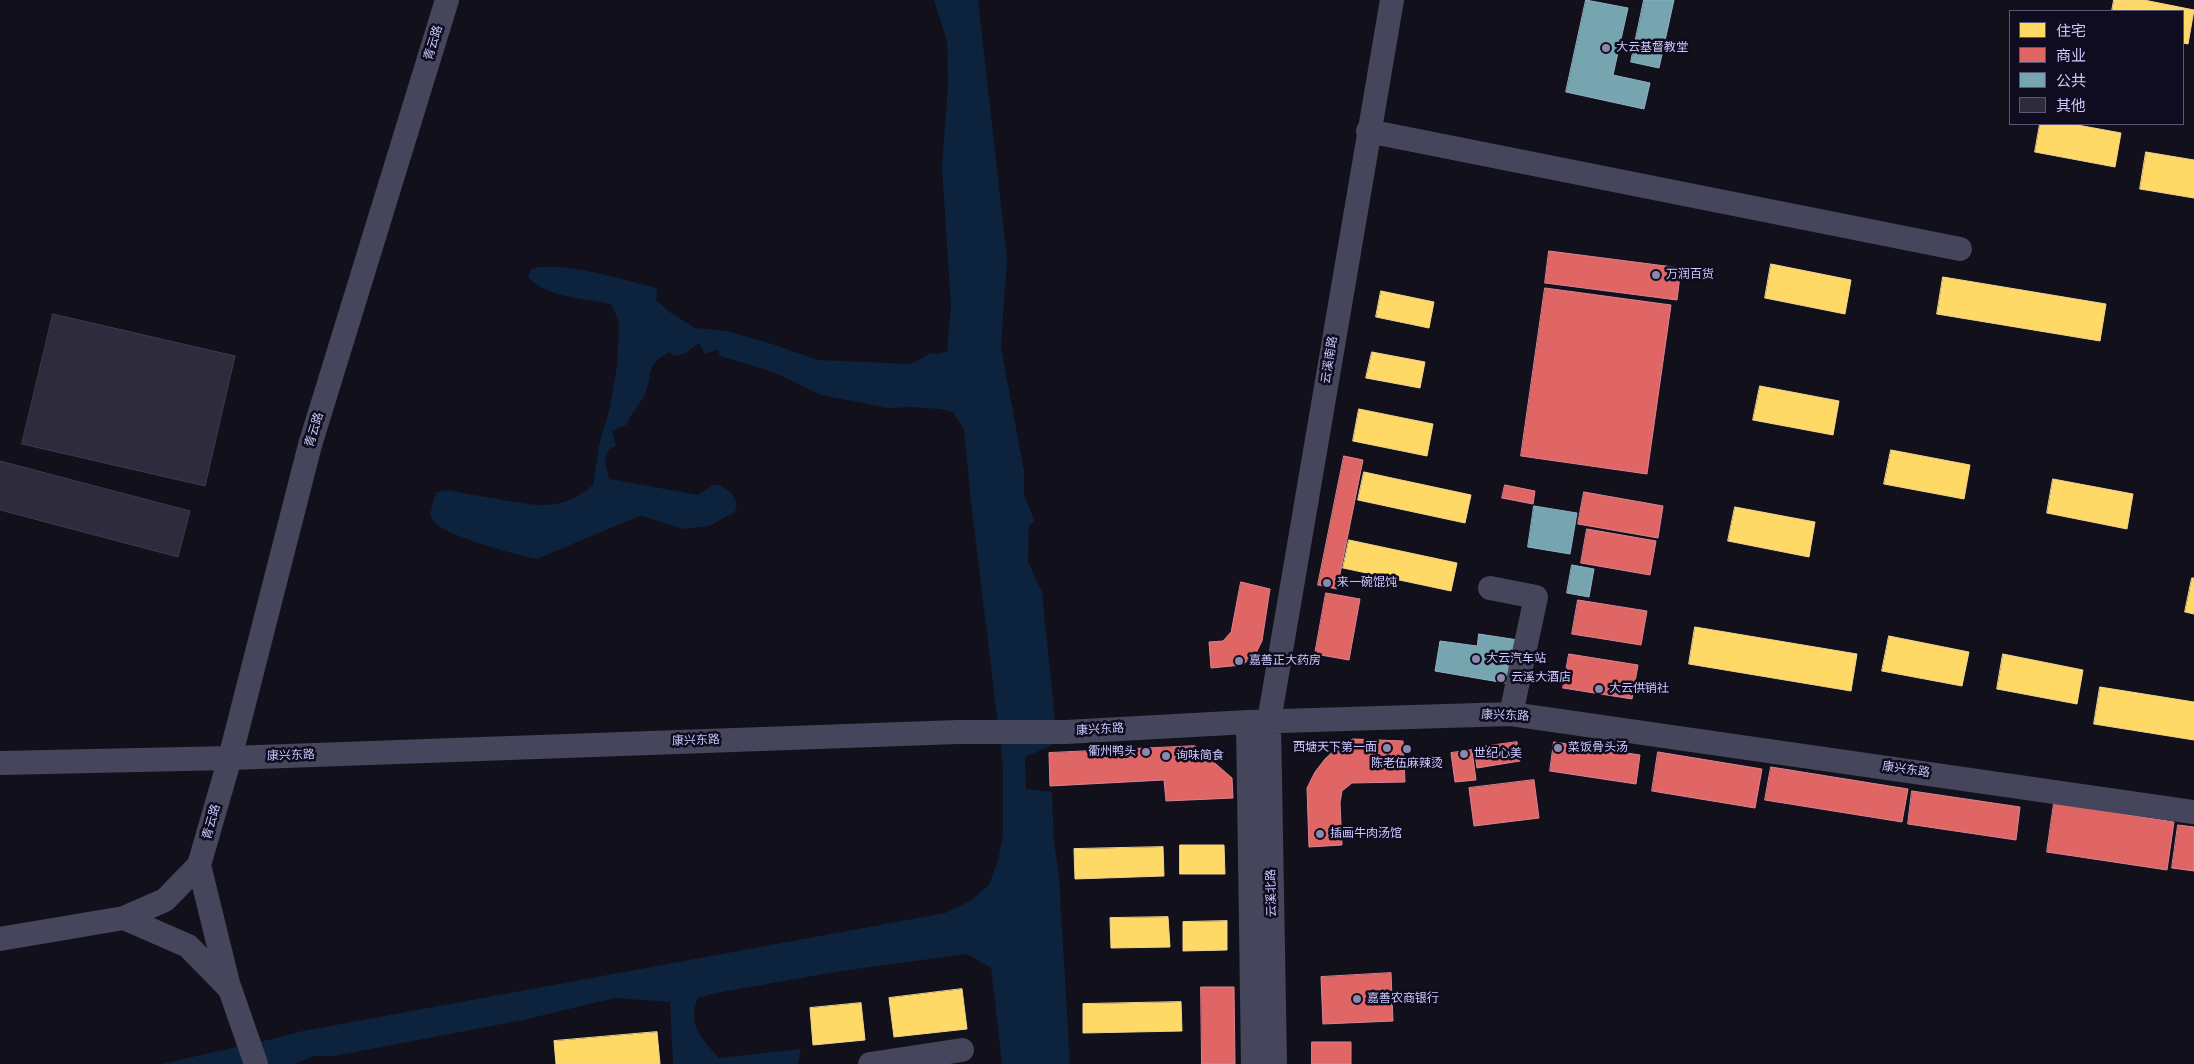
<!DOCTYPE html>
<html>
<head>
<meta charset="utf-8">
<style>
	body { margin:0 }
	#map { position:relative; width:2194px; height:1064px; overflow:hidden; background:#12101a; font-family:"Roboto Condensed","Noto Sans SC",sans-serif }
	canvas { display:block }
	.legend { position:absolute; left:2009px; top:10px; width:175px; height:115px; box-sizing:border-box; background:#0e0c1e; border:1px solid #5a5878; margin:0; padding:6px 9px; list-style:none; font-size:15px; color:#ccc9fe }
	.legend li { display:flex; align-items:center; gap:10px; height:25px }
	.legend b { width:25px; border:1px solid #5a5878 }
</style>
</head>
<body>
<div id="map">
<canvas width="2194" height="1064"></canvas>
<ul class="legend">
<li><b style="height:14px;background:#ffd966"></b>住宅</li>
<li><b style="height:14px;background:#e06666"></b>商业</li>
<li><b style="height:14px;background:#76a5af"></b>公共</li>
<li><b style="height:14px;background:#2e2c3c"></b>其他</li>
</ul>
</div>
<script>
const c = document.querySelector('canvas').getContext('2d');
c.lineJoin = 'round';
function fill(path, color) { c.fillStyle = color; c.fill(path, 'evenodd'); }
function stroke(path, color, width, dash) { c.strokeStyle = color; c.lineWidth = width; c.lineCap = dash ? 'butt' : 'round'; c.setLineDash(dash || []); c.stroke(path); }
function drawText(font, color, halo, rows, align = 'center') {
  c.font = font + ' "Roboto Condensed","Noto Sans SC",sans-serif'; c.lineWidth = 5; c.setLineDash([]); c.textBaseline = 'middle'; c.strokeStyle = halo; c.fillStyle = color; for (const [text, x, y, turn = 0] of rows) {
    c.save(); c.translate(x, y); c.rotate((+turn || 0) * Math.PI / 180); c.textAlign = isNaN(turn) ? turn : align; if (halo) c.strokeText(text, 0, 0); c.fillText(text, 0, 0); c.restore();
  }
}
fill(new Path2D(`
	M934,0H978L1007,259L1001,347L1024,471V495L1035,522L1029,525L1028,562L1042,592L1057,740L1050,746L1025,757L1026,789L1052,792L1054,842L1059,876L1070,1064H1002L991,968L967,954L841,971L716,993L698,998C686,1024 702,1039 719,1058L801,1049L798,1064H673L670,1002L615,998L523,1020L334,1056H314L294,1064H161L277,1038L303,1031L945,913L970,901L989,885L998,860L1003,835V766L971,502L964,430L953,412L940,409L910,407L888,408L821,395L773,372L720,356L718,350L705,354L699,343L684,354L673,356L670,352C642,365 655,377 643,398C637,407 631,415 626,425L612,431L616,446L609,449C603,461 605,468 610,479L698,495L713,485H720L732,493L737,504L735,512L709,526L683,529L642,516L632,519L537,559C516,555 452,537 437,525C434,522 432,518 430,515L436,492L448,490C465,494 481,496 498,499C535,506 562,512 593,485L599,446L609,411L617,366L619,323L612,305C586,297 547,299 528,277L531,269C558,259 628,281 657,288L656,300L668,311L695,328L727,331L772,344L818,360L911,364L931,353L939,354L947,351L951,306L942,167L948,86L947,41Z`), '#0d223d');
const homes = new Path2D(`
	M2114,0H2144L2194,10L2188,44L2183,43V11H2112Z
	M2040,124H2072L2121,133L2115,167L2035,152Z
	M2146,152L2194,160V198L2140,189Z
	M1771,264L1851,280L1845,314L1765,298Z
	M1943,277L2106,304L2100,341L1937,314Z
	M1381,291L1434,302L1429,328L1376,317Z
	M1372,352L1425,362L1420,388L1366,378Z
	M1760,386L1839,401L1833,435L1753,420Z
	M1359,409L1433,424L1427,456L1353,441Z
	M1891,450L1970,465L1964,499L1884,484Z
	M1364,472L1471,495L1465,523L1358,500Z
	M2053,479L2133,494L2127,529L2047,513Z
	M1735,507L1815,522L1809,557L1728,541Z
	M1349,540L1457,563L1451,591L1343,568Z
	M2192,578H2194V614L2185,612Z
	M1695,627L1857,654L1851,691L1689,664Z
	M1889,636L1969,652L1962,686L1882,671Z
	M2003,654L2083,670L2077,704L1997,689Z
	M2100,687L2194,702V740L2094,724Z
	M1180,845H1224L1225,874H1180Z
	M1163,847L1164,876L1075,879L1074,849Z
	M1168,917L1170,947L1111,948L1110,918Z
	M1227,921V950L1183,951V922Z
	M962,989L967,1029L894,1037L889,998Z
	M1181,1002L1182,1031L1083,1033V1004Z
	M861,1003L865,1040L813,1045L810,1008Z
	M657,1032L660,1064H556L554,1041Z`);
fill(homes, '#ffd966');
stroke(homes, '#f0d494', 1);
const shops = new Path2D(`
	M1549,251L1681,268L1677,300L1545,283Z
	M1545,288L1671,305L1647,474L1521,456Z
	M1344,456L1363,460L1337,589L1318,585Z
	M1505,485L1535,491L1533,504L1502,498Z
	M1584,492L1663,506L1658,538L1578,524Z
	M1587,529L1656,541L1650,575L1581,563Z
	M1241,582L1270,589L1262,641L1255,655L1242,665L1211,668L1209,642L1223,641L1231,632Z
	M1326,593L1360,599L1349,660L1315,654Z
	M1578,600L1647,611L1641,645L1572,634Z
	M1569,654L1638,665L1632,699L1563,688Z
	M1353,739L1403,741L1405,782L1352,783L1342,791L1340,803L1342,845L1309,847L1307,788L1315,772L1325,759L1339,746Z
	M1517,742L1520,761L1477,768L1474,748Z
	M1554,742L1640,755L1636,784L1550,771Z
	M1195,746L1232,778L1233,798L1166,801L1164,780L1050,786L1049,753Z
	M1472,750L1476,780L1455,782L1451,753Z
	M1658,752L1762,769L1755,808L1652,791Z
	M1771,767L1908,789L1902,822L1765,800Z
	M1534,780L1539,818L1474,826L1469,788Z
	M1912,791L2020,807L2016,840L1908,824Z
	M2054,803L2174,822L2167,870L2047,852Z
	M2178,825L2194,827V871L2172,868Z
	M1391,973L1393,1021L1323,1024L1321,977Z
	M1201,987H1234L1235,1064H1202Z
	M1312,1042H1351V1064H1312Z`);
fill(shops, '#e06666');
stroke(shops, '#da8494', 1);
const public = new Path2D(`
	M1586,0L1628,8L1613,75L1650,83L1644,109L1566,92Z
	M1644,0H1674L1659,68L1631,62Z
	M1534,506L1577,513L1570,554L1528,547Z
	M1572,565L1594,569L1589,597L1567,593Z
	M1479,634L1518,640L1511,684L1435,671L1440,641L1477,646Z`);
fill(public, '#76a5af');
stroke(public, '#90b0c7', 1);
const building = new Path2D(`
	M53,314L235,356L205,486L22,444Z
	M0,461L190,511L178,557L0,510Z`);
fill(building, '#2e2c3c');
stroke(building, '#3c3a4e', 1);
stroke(new Path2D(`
	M1368,131L1960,249
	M1490,588L1536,597L1511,714
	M1248,722L1253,1064
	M0,763L230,758L958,732H1066L1248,722L1511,714L2194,812
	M199,865L229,987
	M124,918L188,946L230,989L256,1064
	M0,939L124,918L165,900L199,865L230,758L310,445L447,0
	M870,1064L962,1050
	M1275,1064L1269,721L1392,0`), '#45455b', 24);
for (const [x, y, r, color] of [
	[1606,48,5,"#8b88ae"],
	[1656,275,5,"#8b88ae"],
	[1327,583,5,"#8b88ae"],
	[1476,659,5,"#8b88ae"],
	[1239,661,5,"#8b88ae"],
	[1501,678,5,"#8b88ae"],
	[1599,689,5,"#8b88ae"],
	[1387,748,5,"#8b88ae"],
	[1558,748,5,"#8b88ae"],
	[1407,749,5,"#8b88ae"],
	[1146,752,5,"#8b88ae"],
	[1464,754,5,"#8b88ae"],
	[1166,756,5,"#8b88ae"],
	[1320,834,5,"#8b88ae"],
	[1357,999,5,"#8b88ae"]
]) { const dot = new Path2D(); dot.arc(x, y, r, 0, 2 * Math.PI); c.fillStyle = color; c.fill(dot); stroke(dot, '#0e0c1e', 2); }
drawText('12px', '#ccc9fe', '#0e0c1e', [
	["青云路",434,43,-73],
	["云溪南路",1330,360,-81],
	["青云路",315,430,-73],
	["康兴东路",1505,716,2],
	["康兴东路",1100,730,-3],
	["康兴东路",696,741,-2],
	["康兴东路",291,756,-2],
	["康兴东路",1906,770,8],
	["青云路",212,822,-74],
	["云溪北路",1272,893,-91]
]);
drawText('12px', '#ccc9fe', '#0e0c1e', [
	["大云基督教堂",1616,48],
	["万润百货",1666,275],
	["来一碗馄饨",1337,583],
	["大云汽车站",1486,659],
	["嘉善正大药房",1249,661],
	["云溪大酒店",1511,678],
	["大云供销社",1609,689],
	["西塘天下第一面",1377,748,"right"],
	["菜饭骨头汤",1568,748],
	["衢州鸭头",1136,752,"right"],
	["世纪心美",1474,754],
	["询味简食",1176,756],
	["陈老伍麻辣烫",1407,764,"center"],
	["插画牛肉汤馆",1330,834],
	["嘉善农商银行",1367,999]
], 'left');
</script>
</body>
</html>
